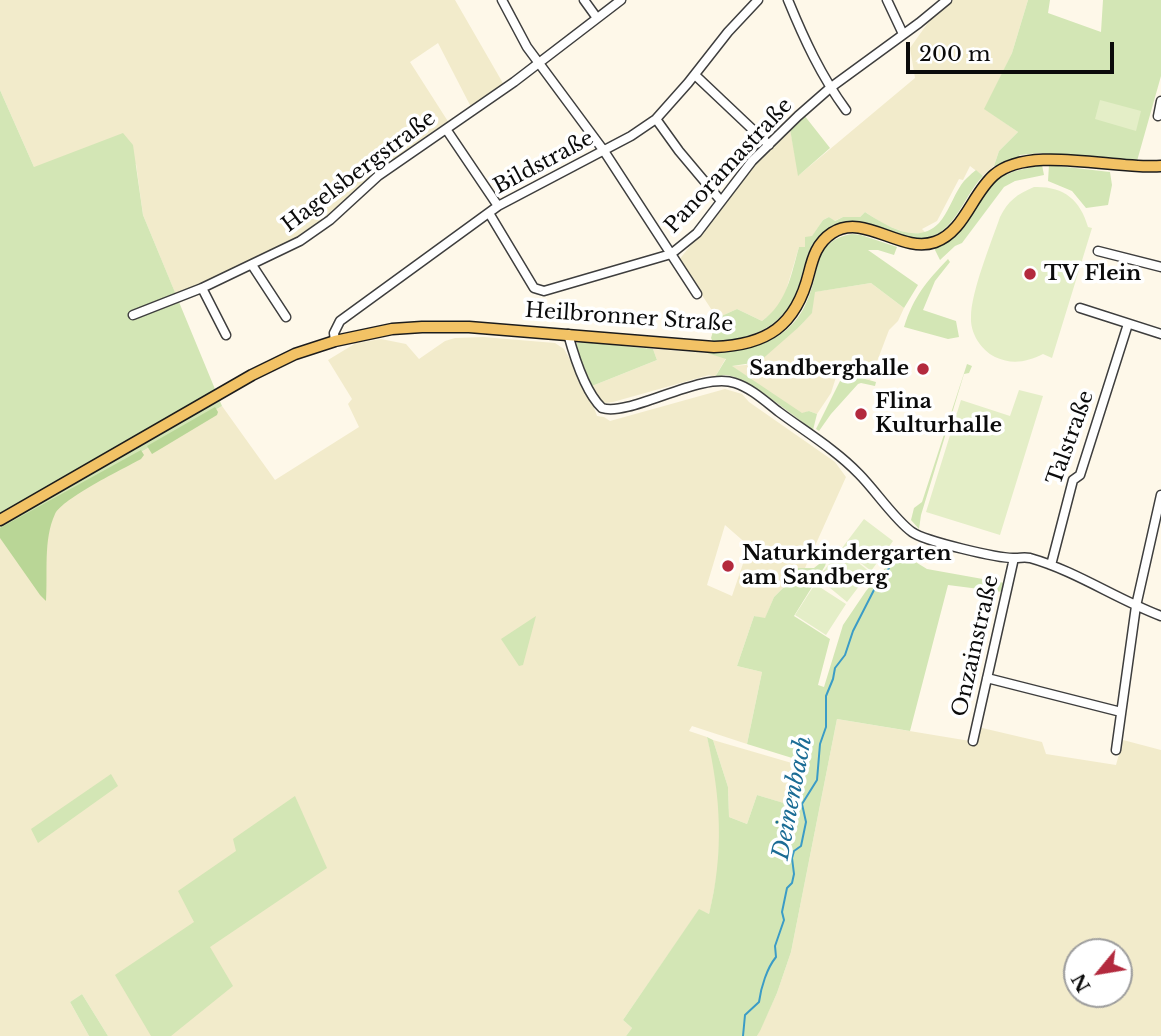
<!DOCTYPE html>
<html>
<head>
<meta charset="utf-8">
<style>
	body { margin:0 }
	#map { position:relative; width:1161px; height:1036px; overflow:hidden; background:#fef8e9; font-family:"Libre Baskerville",serif }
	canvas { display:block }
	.north { position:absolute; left:1063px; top:938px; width:70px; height:70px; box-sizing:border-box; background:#fff; border:2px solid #9d9d9d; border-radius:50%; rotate:240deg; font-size:19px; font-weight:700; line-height:28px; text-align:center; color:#0b0b0b }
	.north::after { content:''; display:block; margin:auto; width:24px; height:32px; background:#b32a3e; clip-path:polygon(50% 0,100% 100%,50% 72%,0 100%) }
	.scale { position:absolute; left:906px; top:42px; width:208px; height:32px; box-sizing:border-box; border:4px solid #0b0b0b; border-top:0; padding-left:9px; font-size:21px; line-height:24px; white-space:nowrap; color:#0b0b0b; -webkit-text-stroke:5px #fff; paint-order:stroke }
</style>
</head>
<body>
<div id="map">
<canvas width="1161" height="1036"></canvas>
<div class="north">N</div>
<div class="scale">200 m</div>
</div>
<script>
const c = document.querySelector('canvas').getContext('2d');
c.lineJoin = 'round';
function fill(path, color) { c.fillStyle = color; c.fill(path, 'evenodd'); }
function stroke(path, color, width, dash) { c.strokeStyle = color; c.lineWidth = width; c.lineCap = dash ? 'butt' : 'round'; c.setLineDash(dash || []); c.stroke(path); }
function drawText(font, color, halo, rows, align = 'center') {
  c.font = font + ' "Libre Baskerville",serif'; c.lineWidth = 7; c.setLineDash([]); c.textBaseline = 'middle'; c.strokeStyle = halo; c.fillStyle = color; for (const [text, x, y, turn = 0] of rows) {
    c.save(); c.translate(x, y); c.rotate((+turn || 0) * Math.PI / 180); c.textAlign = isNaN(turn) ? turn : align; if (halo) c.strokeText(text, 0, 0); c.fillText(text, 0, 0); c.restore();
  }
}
fill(new Path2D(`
	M0,0H455L504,85L471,107L438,43L410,62L449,123L383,167L328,217L297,238L237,269L176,295L143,215L136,164L34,167L0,90Z
	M953,0H1028L1012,53L985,109L1018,132L999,151L994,166L983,176L970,166L963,180L959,179L937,221L922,229L926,233H907L885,225L865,212L860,217H843L834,221L829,217L823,220L805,247H799L785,294L777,309L762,321L737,309L717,318L679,260L728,198L745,173L790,129L799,175L915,78L910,48L932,17Z
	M871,283L904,308L898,321L889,330L870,380L838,371L831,393L817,414L809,411L802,414L731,366L746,365L800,326L812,312L814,292Z
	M483,337L555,343L564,349L588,391L597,416L604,417L610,421L725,389L742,394L749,402L835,462L846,477L805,568H795L785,586L774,597L765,619L754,616L737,666L762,672L747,744L692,726L689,731L707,737L717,778L720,824L718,870L711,906L709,914L699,910L623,1020L632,1028L626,1036H108L82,994L70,1002L89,1036H0V532L222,406L275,480L359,427L348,404L352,399L328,360L356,343L381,339L406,344L419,359L445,341L455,338ZM725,525L749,546L732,596L707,585Z
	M653,349L707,353L726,358L715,377L709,375L613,402L605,403L598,399L592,386L657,360Z
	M837,719L970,741L978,727L1042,742L1046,754L1116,765L1123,740L1161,750V1036H757L777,993L791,952ZM1077,952H1119V994H1077Z
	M713,740L802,766L793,806L757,795L747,824L729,817L728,787Z`), '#f2ebcb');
fill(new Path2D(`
	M1028,0H1050L1048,13L1101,32L1103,0H1161V76L1137,161L1040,153L1020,155L1011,164L994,166L999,151L1018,132L984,109L1012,53Z
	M0,90L34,167L123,133L133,145L143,215L222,406L0,532Z
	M804,115L830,148L798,176L790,129Z
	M1042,165L1044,175L1015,181L1004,187L962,243L955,246L940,260L934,248L951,240L962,228L994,180L1015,171Z
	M1049,165L1110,172L1112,185L1108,205L1086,208L1072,191L1048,181Z
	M976,170L983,176C967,192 957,224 937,234C900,253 860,202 824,232C809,243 807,257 802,274C790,323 761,338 713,342L711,338L717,318L737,309L762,321C787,303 791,275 799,247H805V237L812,236L823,220L829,217L835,221L843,217H860L865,212C885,225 917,246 939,223C948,213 953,197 961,185C965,179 970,175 976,170Z
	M852,234L861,235L897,247L894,255L878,250H868L918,285L904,308L871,283L815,292L812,313L800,326L759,362L732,366L802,413L809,411L817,414L813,430C795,417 745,376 726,375C722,375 718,377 715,377L726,359L707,353C754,351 796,341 811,290C816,276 817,262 824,249C832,240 840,236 852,234Z
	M948,259L950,262L935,281L923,310L956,321L959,337L948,339L904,327C914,296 926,282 948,259Z
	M582,342L653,349L657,360L592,386L576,348L577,343Z
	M967,364L972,366L969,373L964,374L921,515L919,529L911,520L914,508L922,502Z
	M844,373L876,382L875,386L861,383L858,384L831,414L819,431L816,429Z
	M896,555L909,558L927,569L1005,583L1003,592L948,585L910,731L837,719L791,952L777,993L760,1031L757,1036H626L632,1028L623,1020L699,909L709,914C724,854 721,797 707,737L713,740L728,787L729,817L747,824L757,795L797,807L805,762L747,744L762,672L737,666L754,616L765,618L774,597L785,586L796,568H814L828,557L825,566L794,616L830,639L818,685L824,687L843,625L866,591Z
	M536,616L523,665L519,666L501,639Z
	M111,774L118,786L38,843L31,829Z
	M295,796L327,868L210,947L233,986L171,1036H151L115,975L194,922L178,891L236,851L233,839Z
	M82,994L108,1036H89L70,1002Z`), '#d3e6b5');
fill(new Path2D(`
	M215,407L218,412L217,415L152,454L147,446Z
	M141,450L144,455L141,459C123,469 63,498 55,514C43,540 48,573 46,601L40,595L0,538V528Z`), '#b9d696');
fill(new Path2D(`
	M1100,100L1141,111L1136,131L1095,119Z
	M1034,187C1063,186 1080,199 1088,227L1092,228L1052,358L1043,354C1027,362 1012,365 995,357C981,350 970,333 971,317C971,292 991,243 1000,217C1008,201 1017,194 1034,187Z
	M1019,390L1043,396L1000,535L926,512L961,400L1010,416Z
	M864,519L893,541L871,571L842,548Z
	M841,549L870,572L847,602L818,578Z
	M815,584L846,604L826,635L795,615Z`), '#e4eec7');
stroke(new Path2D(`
	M743,1036L745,1015L759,1002C761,987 767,968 776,957L775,946L784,920L782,912L787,888L792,883L794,874L792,858L794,851L801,846L806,822L802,804L817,780L820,744L826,727V696L833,679L835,668L845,655L853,631L876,586L889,568`), '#3b9cc6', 2);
const minor = new Path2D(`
	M502,0L527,47L604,151L697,294
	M584,0L597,18
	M788,0C804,39 821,76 846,110
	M887,0L903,34
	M695,75L769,145
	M1158,116L1161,101
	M656,119L679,151L721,201
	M446,129L498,206
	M489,213L534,288L544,291L671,254L697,233L752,161L798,116L830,88L919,23L947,0
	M1098,251L1161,267
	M252,265L286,317
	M202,288L226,335
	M1080,308L1161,334
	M133,315L202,288L300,241L330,220L378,176L514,82L621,0
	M568,334C574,356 586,393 602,408C630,417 701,371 735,383C751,388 766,402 779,412C806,432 836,450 859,474C875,490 895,520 912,532C924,541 1000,559 1015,558C1021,558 1024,557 1030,558C1076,571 1116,599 1161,616
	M335,341L334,333L340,321L498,206L631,136L656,119L688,83L728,32L758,0
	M1051,565L1073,480L1080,475L1128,324
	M987,678L1121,712
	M973,741L1014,558
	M1116,750L1136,606L1161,495`);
const major = new Path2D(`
	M0,520L252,375L295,354L335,341L392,329L422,327H469L714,347C767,345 796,326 809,273C813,257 817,243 832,233C864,212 901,254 935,242C964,232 972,194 994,175C1030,144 1115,170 1161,166`);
stroke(minor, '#3e3e3e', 11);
stroke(major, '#1c1c1c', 13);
stroke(minor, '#fff', 8);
stroke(major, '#f2c265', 10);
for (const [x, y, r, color] of [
	[1030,274,7,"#b32a3e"],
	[923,369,7,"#b32a3e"],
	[861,414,7,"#b32a3e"],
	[728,566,7,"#b32a3e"]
]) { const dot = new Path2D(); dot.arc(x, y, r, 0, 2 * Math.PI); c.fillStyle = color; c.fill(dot); stroke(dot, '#fff', 2.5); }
drawText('21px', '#0b0b0b', '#fff', [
	["Bildstraße",544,163,-28],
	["Panoramastraße",729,166,-47],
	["Hagelsbergstraße",359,172,-37],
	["Heilbronner Straße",629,318,4],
	["Talstraße",1071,438,-70],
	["Onzainstraße",976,646,-77]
]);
drawText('bold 21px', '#0b0b0b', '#fff', [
	["TV Flein",1044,274],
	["Sandberghalle",909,369,"right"],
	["Flina",875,402],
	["Kulturhalle",875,426],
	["Naturkindergarten",742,554],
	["am Sandberg",742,578]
], 'left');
drawText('italic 23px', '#1b6c95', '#fff', [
	["Deinenbach",793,798,-79]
]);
</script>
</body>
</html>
